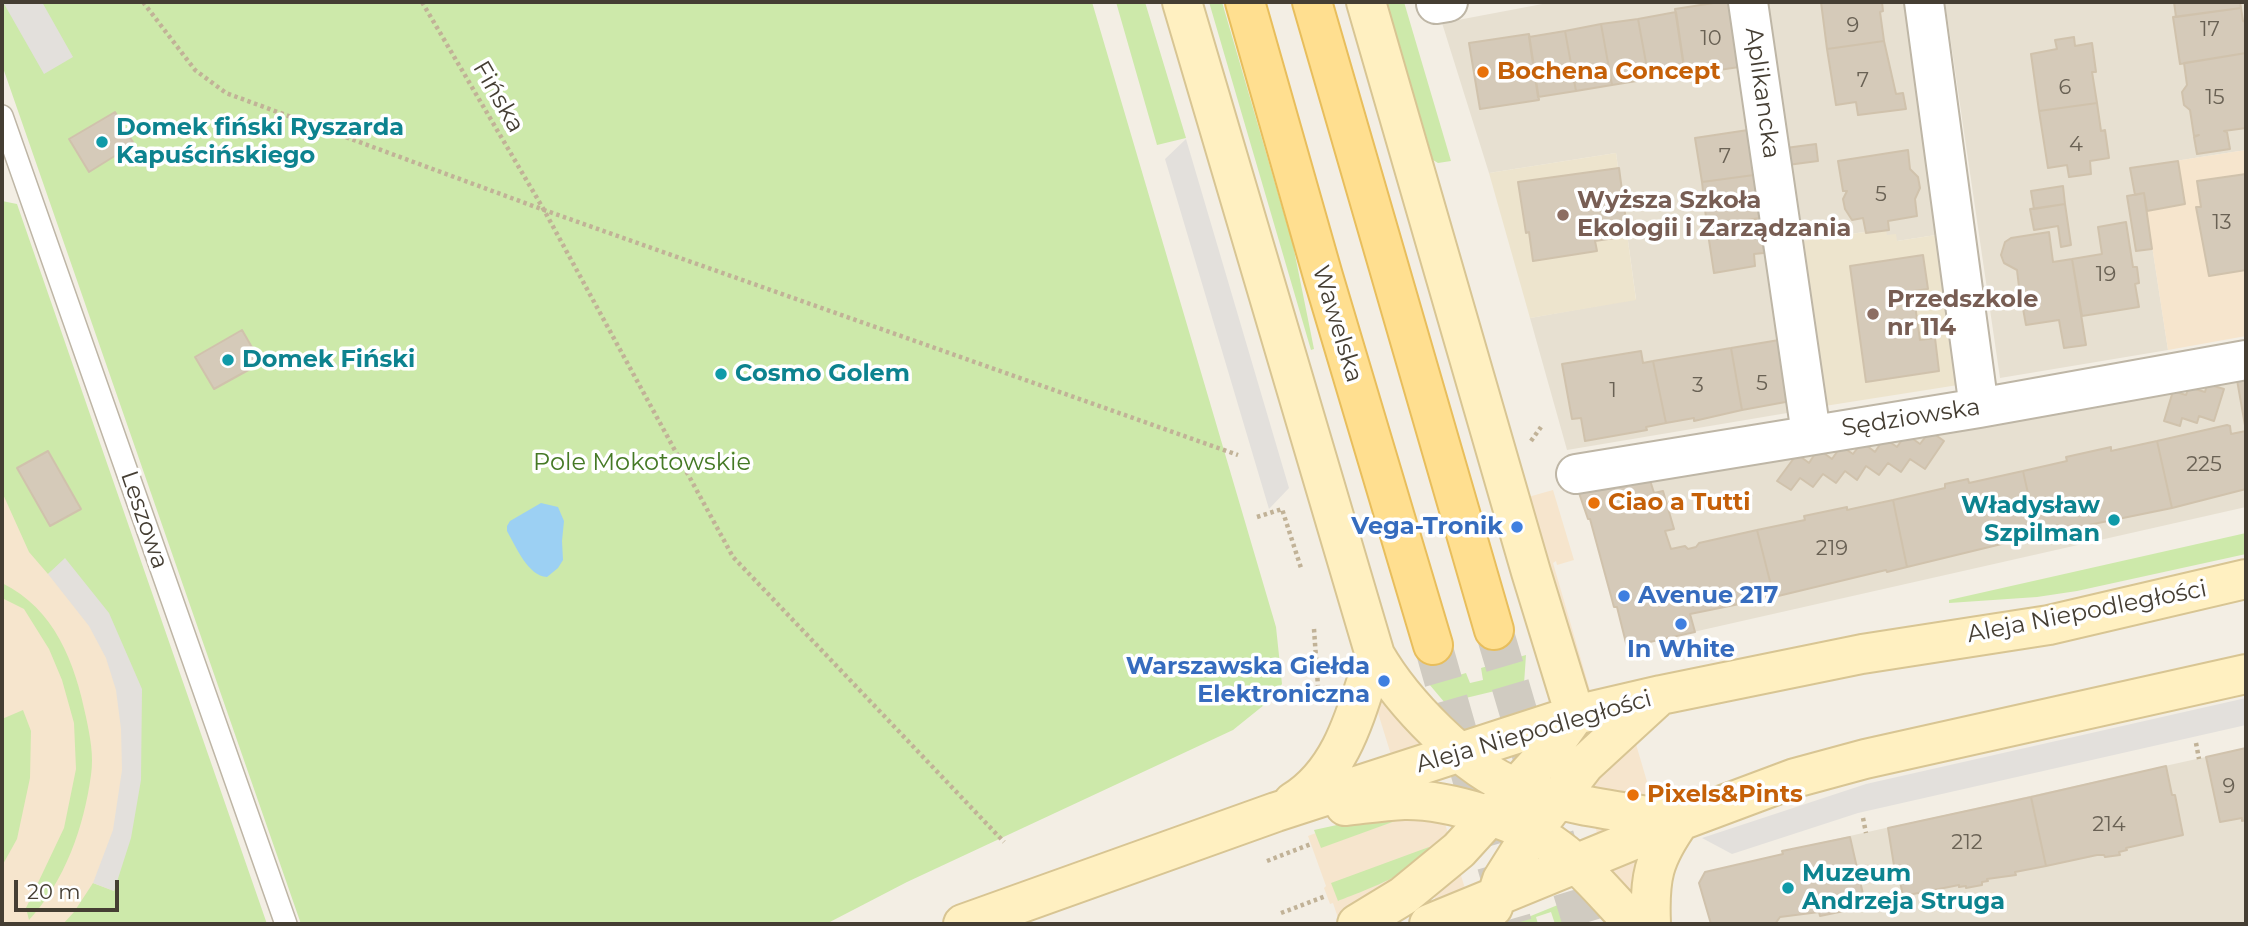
<!DOCTYPE html>
<html>
<head>
<meta charset="utf-8">
<style>
	body { margin:0 }
	#map { position:relative; width:2248px; height:926px; overflow:hidden; background:#f3eee4; font-family:Montserrat,sans-serif }
	canvas { display:block }
	.frame { position:absolute; inset:0; border:4px solid #453e33; pointer-events:none }
	.scale { position:absolute; left:14px; top:880px; width:105px; height:32px; box-sizing:border-box; border:4px solid #453e33; border-top:0; padding-left:9px; font-size:21px; line-height:24px; white-space:nowrap; color:#453e33; -webkit-text-stroke:5px #fff; paint-order:stroke }
</style>
</head>
<body>
<div id="map">
<canvas width="2248" height="926"></canvas>
<div class="frame"></div>
<div class="scale">20 m</div>
</div>
<script>
const c = document.querySelector('canvas').getContext('2d');
c.lineJoin = 'round';
function fill(path, color) { c.fillStyle = color; c.fill(path, 'evenodd'); }
function stroke(path, color, width, dash) { c.strokeStyle = color; c.lineWidth = width; c.lineCap = dash ? 'butt' : 'round'; c.setLineDash(dash || []); c.stroke(path); }
function drawText(font, color, halo, rows, align = 'center') {
  c.font = font + ' Montserrat,sans-serif'; c.lineWidth = 7; c.setLineDash([]); c.textBaseline = 'middle'; c.strokeStyle = halo; c.fillStyle = color; for (const [text, x, y, turn = 0] of rows) {
    c.save(); c.translate(x, y); c.rotate((+turn || 0) * Math.PI / 180); c.textAlign = isNaN(turn) ? turn : align; if (halo) c.strokeText(text, 0, 0); c.fillText(text, 0, 0); c.restore();
  }
}
fill(new Path2D(`
	M1553,2H1742L1799,411L1567,450L1530,318L1636,299L1616,153L1489,173L1442,23Z
	M1754,2H1904L1936,235L1897,241L1878,230L1788,243Z
	M1945,2H2246V150L2130,168L2144,193L2168,350L2000,378Z
	M2246,379V507L1627,647L1617,607H1614L1590,520L1588,519L1579,493Z
	M2246,748V924H1711L1699,883L1705,872L1782,854V851Z`), '#e7e0d1');
fill(new Path2D(`
	M2246,150V336L2168,350L2144,194L2135,195L2130,168Z
	M2,201L253,924H2Z
	M1553,490L1574,560L1557,565L1556,561L1553,563L1605,742L1633,734L1653,802L1671,924H1624L1500,505Z
	M1361,552L1476,924H1443L1434,896L1354,924H1340L1333,903L1330,904L1324,888L1326,886L1308,836L1405,800L1331,561Z`), '#f6e5cd');
fill(new Path2D(`
	M1616,153L1636,300L1530,318L1489,173Z
	M1879,230H1886L1887,235L1896,234L1897,241L1936,235L1958,385L1812,408L1788,243Z`), '#ede4cd');
fill(new Path2D(`
	M2,2H1092L1276,627L1282,684L1269,701L1233,730L907,882L826,924H301L2,65Z
	M1116,2H1145L1186,138L1157,145Z
	M1209,2H1222L1293,245L1314,349L1311,350Z
	M1387,2H1404L1451,161L1438,163L1433,160Z
	M2,201L17,204L267,924H63L74,912L93,883L114,891L141,689L65,559L48,574L29,552L2,492Z
	M2246,533V554L2077,591L2037,597L1949,603V600Z
	M2,583C55,609 75,663 86,717C90,736 94,756 91,775C84,827 65,881 29,920L26,908L64,828L76,769L74,723L62,680L49,649L24,609L2,598Z
	M1526,655L1524,684L1445,703L1429,684L1466,673L1470,683L1483,680L1481,668Z
	M23,710L31,731L30,778L17,839L2,866V719Z
	M1391,819L1398,820L1321,848L1314,830L1346,823Z
	M1429,847C1422,871 1360,892 1338,901L1331,883Z
	M1575,898L1591,915L1564,924H1555L1551,912L1536,917L1538,924H1511Z`), '#cde9aa');
fill(new Path2D(`
	M3,2H42L73,57L44,74Z
	M1186,139L1289,488L1269,509L1165,159Z
	M65,558L109,613L142,689L141,780L131,838L114,891L93,883L113,830L122,770L121,729L116,690L106,658L89,626L48,574Z
	M2246,698V725L1858,813L1732,854L1702,838L1866,784Z`), '#e3e0dc');
fill(new Path2D(`
	M541,503L558,507L564,521L562,541L563,560L558,568L547,577C528,576 516,547 507,531V526L510,521Z`), '#9cd0f3');
const building = new Path2D(`
	M1720,2H1735L1746,66L1685,75L1675,9Z
	M1821,2H1882L1883,11L1880,12L1884,41L1827,49Z
	M2174,2H2240L2241,8L2176,17Z
	M2241,8L2243,21L2246,22V53L2180,64L2173,17Z
	M1676,12L1685,73L1649,79L1638,19Z
	M1638,19L1649,79L1612,85L1601,24Z
	M1601,24L1612,85L1576,91L1565,31Z
	M1565,31L1576,91L1538,97L1529,37Z
	M1529,34L1539,100L1480,109L1469,43Z
	M2074,37L2075,46L2092,43L2096,72H2092L2097,103L2039,111L2031,54L2057,49L2055,40Z
	M1884,41L1896,94L1903,93L1906,109L1858,115L1856,102L1836,105L1827,49Z
	M2246,53V128L2224,131L2227,132L2230,149L2197,154L2194,137L2199,135L2194,136L2190,110L2184,105L2182,92L2187,85L2184,63Z
	M2097,103L2101,131L2105,130L2109,158L2090,161L2091,174L2069,177L2067,165L2048,168L2039,111Z
	M115,112L134,144L89,172L69,139Z
	M1748,130L1754,175L1702,182L1695,138Z
	M1816,144L1818,161L1780,166L1778,149Z
	M1908,150L1910,169L1918,177L1920,188L1915,199L1917,216L1888,221L1889,230L1866,233L1863,218L1852,220L1845,209L1843,199L1847,191H1843L1838,161Z
	M2178,161L2185,204L2147,211L2144,193L2135,195L2130,168Z
	M1619,168L1628,236L1595,241L1597,251L1533,261L1529,232L1526,233L1518,182Z
	M2246,174V270L2209,276L2196,207H2201L2197,181Z
	M1754,175L1759,218L1707,227L1702,182Z
	M2063,186L2065,204L2034,209L2031,191Z
	M2144,193L2152,249L2136,251L2127,196Z
	M2065,204L2071,245L2061,247L2058,226L2034,230L2030,209Z
	M1759,218L1764,253L1754,254L1755,266L1714,273L1707,227Z
	M2126,222L2133,267H2137L2139,283L2135,284L2139,307L2082,316L2072,259L2102,254L2098,227Z
	M2049,232L2053,262L2072,259L2086,345L2064,348L2059,320L2026,325L2022,303L2018,304L2015,288L2019,287L2017,270L2004,263L2001,255L2005,242L2011,238Z
	M1923,255L1928,289L1913,291L1920,340L1935,338L1939,371L1866,382L1850,266Z
	M242,330L261,363L214,389L195,357Z
	M1785,339L1791,401L1742,410L1731,348Z
	M1731,348L1742,410L1694,421V418L1666,423L1653,361Z
	M1641,351L1643,363L1653,361L1666,423L1646,427L1647,430L1585,441L1581,418L1572,419L1562,364Z
	M2246,379V489L2172,508L2157,441L2227,425L2230,426L2231,434L2246,431L2237,380Z
	M2207,384L2224,389L2214,421L2199,416L2197,423L2182,418L2180,426L2164,421L2173,391L2186,395L2189,387L2205,392Z
	M1930,431L1944,441L1925,469L1910,459L1901,472L1888,463L1879,475L1866,466L1857,480L1845,471L1836,483L1823,474L1813,487L1800,478L1791,490L1777,481L1797,454L1809,463L1818,449L1832,459L1841,446L1853,454L1862,442L1875,452L1884,438L1897,447L1906,434L1920,444Z
	M2157,441L2172,508L2059,531V533L2038,538L2023,471L2067,461L2066,457L2111,447V451Z
	M48,451L81,509L50,526L17,468Z
	M2023,471L2038,538L2018,543V540L1907,567L1893,500L1945,488V484L1968,479L1969,483Z
	M1649,477L1654,493L1663,491L1674,529L1665,531L1671,549L1685,546L1688,549L1696,547L1699,543L1757,530L1774,597L1690,614L1695,632L1627,647L1617,607H1614L1590,519H1588L1579,493Z
	M1893,500L1907,567L1887,572L1886,570L1774,597L1757,530L1805,520L1804,516L1847,507V510Z
	M2246,748V820L2242,821V818L2220,822L2206,757Z
	M2166,766L2172,795H2175L2183,835L2126,848L2127,850L2119,852L2120,855L2105,857L2104,855H2097L2046,866L2031,797Z
	M2031,797L2046,866L2015,872L2016,875L1987,879L1988,881L1982,882V885L1966,888V886L1959,887V885L1903,896L1899,877L1896,878L1888,828Z
	M1850,837L1865,903L1844,907V911L1820,916L1819,912L1780,917L1775,924H1711L1699,883L1705,872L1783,854L1782,851Z`);
fill(building, '#d5cab9');
stroke(building, '#d0c2ac', 2);
stroke(new Path2D(`
	M1494,630L1534,765
	M1433,645L1513,924
	M1555,836L1582,924`), '#d0cbc1', 38, [38, 19]);
const lane = new Path2D(`
	M2,116L286,924`);
const street = new Path2D(`
	M1748,2L1811,434
	M1924,2L1979,408
	M1436,4L1448,2
	M1576,474L1979,408L2246,360`);
const secondary = new Path2D(`
	M1182,2L1375,655C1402,702 1466,769 1517,788C1569,806 1626,812 1680,821
	M1366,2L1531,572L1575,715
	M1293,802C1344,771 1357,708 1375,655
	M1345,806C1364,804 1384,801 1404,800C1447,799 1522,822 1557,848C1586,869 1610,899 1634,924
	M1493,907L1502,880L1531,834L1585,764L1659,696
	M963,924L1276,812L1575,715L1661,695L1862,654L2049,625L2246,579
	M1357,924L1403,896L1459,850L1550,750L1575,715
	M1429,924L1680,821L1795,778L1865,759L2246,674
	M1651,924C1649,878 1653,859 1680,821`);
const primary = new Path2D(`
	M1245,2L1323,276L1433,645
	M1312,2L1494,630`);
stroke(lane, '#beb6a6', 24);
stroke(street, '#beb6a6', 42);
stroke(secondary, '#d8c593', 42);
stroke(primary, '#e8be5c', 42);
stroke(new Path2D(`
	M143,2L195,70L226,93L544,210L1238,455
	M422,2L544,210L733,557L1004,842
	M1531,441L1541,427
	M1257,517L1282,509L1301,568
	M1314,629L1319,701
	M2196,743L2199,759
	M1863,818L1866,833
	M1267,861L1311,844
	M1281,913L1326,896`), '#c1b297', 4.5, [3.5, 3.5]);
stroke(lane, '#fff', 21);
stroke(street, '#fff', 38);
stroke(secondary, '#fff0c1', 38);
stroke(primary, '#ffdf90', 38);
for (const [x, y, r, color] of [
	[1483,72,7,"#e8710a"],
	[102,142,7,"#0f9aa8"],
	[1563,215,7,"#8d6e63"],
	[1873,314,7,"#8d6e63"],
	[228,360,7,"#0f9aa8"],
	[721,374,7,"#0f9aa8"],
	[1594,503,7,"#e8710a"],
	[2114,520,7,"#0f9aa8"],
	[1517,527,7,"#3f7fe0"],
	[1624,596,7,"#3f7fe0"],
	[1681,624,7,"#3f7fe0"],
	[1384,681,7,"#3f7fe0"],
	[1633,795,7,"#e8710a"],
	[1788,888,7,"#0f9aa8"]
]) { const dot = new Path2D(); dot.arc(x, y, r, 0, 2 * Math.PI); c.fillStyle = color; c.fill(dot); stroke(dot, '#fff', 2.5); }
drawText('21px', '#696154', null, [
	["9",1853,26],
	["17",2210,30],
	["10",1711,39],
	["7",1863,81],
	["6",2065,88],
	["15",2215,98],
	["4",2076,145],
	["7",1725,157],
	["5",1881,195],
	["13",2222,223],
	["19",2106,275],
	["5",1762,384],
	["3",1698,386],
	["1",1613,391],
	["225",2204,465],
	["219",1832,549],
	["9",2229,787],
	["214",2109,825],
	["212",1967,843]
]);
drawText('bold 24px', '#c56008', '#fff', [
	["Bochena Concept",1497,72],
	["Ciao a Tutti",1608,503],
	["Pixels&Pints",1647,795]
], 'left');
drawText('24px', '#453e33', '#fff', [
	["Aplikancka",1762,93,82],
	["Fińska",498,97,60],
	["Wawelska",1337,324,73],
	["Sędziowska",1911,418,-9],
	["Leszowa",144,520,71],
	["Aleja Niepodległości",2087,612,-11],
	["Aleja Niepodległości",1534,732,-16]
]);
drawText('bold 24px', '#0d838f', '#fff', [
	["Domek fiński Ryszarda",116,128],
	["Kapuścińskiego",116,156],
	["Domek Fiński",242,360],
	["Cosmo Golem",735,374],
	["Władysław",2100,506,"right"],
	["Szpilman",2100,534,"right"],
	["Muzeum",1802,874],
	["Andrzeja Struga",1802,902]
], 'left');
drawText('bold 24px', '#785e54', '#fff', [
	["Wyższa Szkoła",1577,201],
	["Ekologii i Zarządzania",1577,229],
	["Przedszkole",1887,300],
	["nr 114",1887,328]
], 'left');
drawText('24px', '#457925', '#fff', [
	["Pole Mokotowskie",642,463]
]);
drawText('bold 24px', '#366cbe', '#fff', [
	["Vega-Tronik",1503,527],
	["Avenue 217",1638,596,"left"],
	["In White",1681,650,"center"],
	["Warszawska Giełda",1370,667],
	["Elektroniczna",1370,695]
], 'right');
</script>
</body>
</html>
